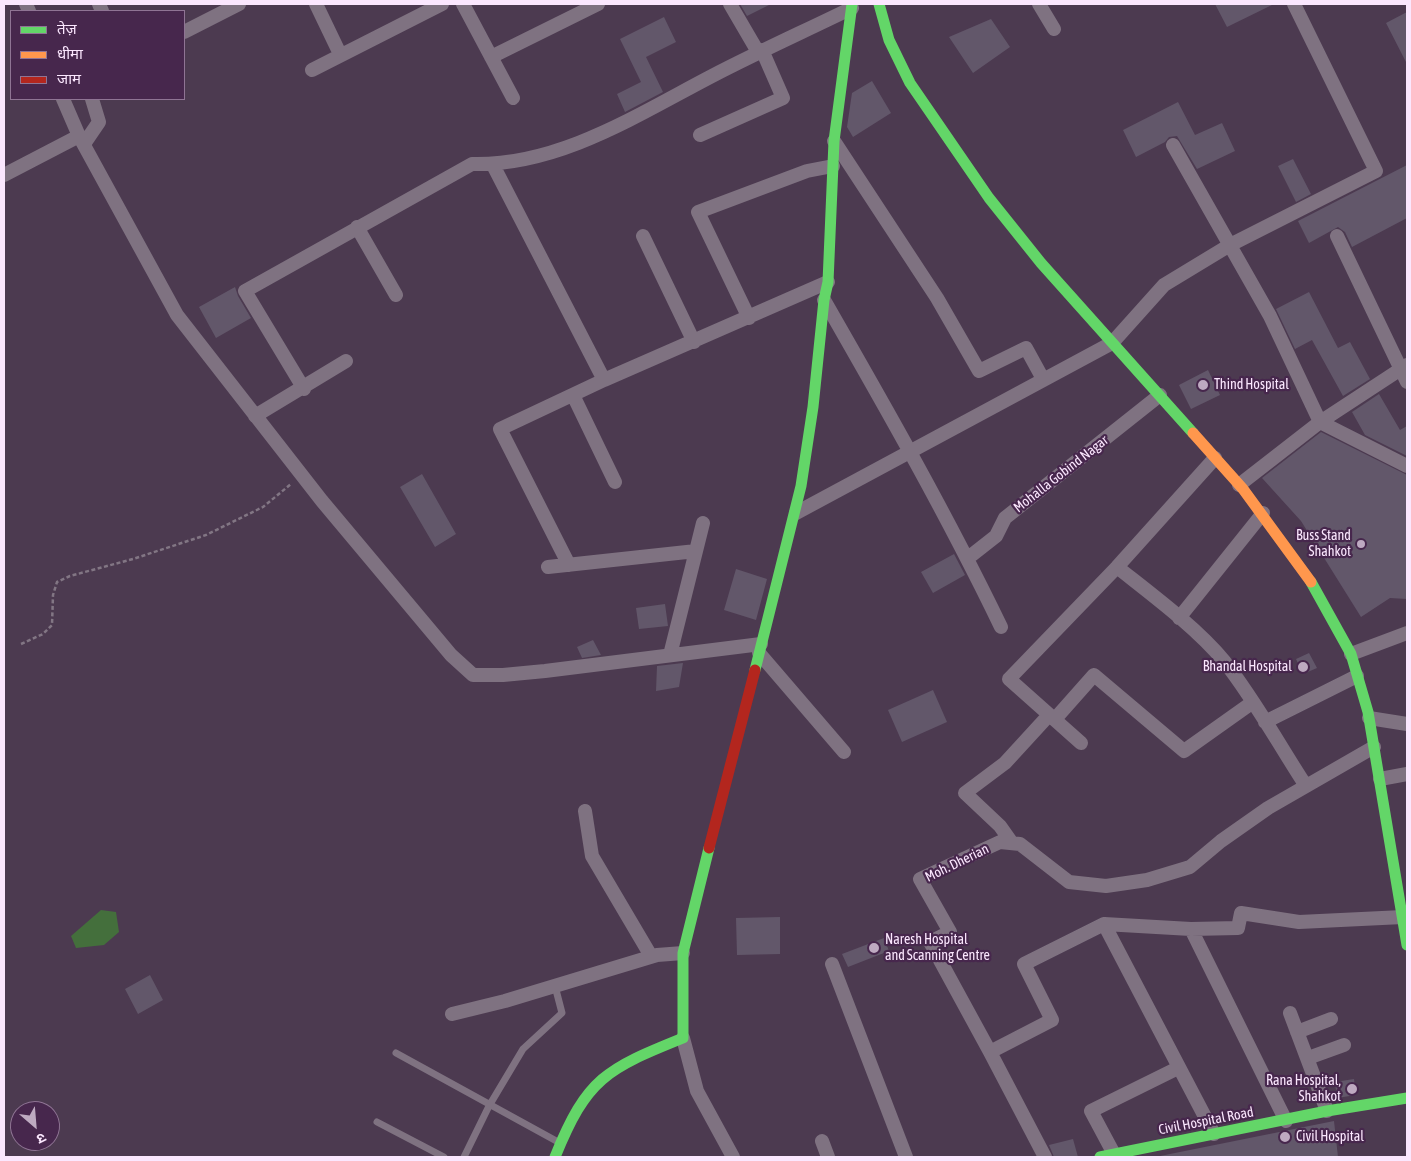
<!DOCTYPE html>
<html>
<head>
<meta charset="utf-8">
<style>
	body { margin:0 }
	#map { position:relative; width:1411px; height:1161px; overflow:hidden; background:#4c3a50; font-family:"Asap Condensed","Noto Sans Devanagari",sans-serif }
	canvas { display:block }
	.frame { position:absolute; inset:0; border:5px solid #fbe7fe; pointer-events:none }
	.legend { position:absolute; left:10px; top:10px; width:175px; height:90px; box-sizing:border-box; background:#47274d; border:1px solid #8f7494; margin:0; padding:6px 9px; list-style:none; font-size:15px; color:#fbe7fe }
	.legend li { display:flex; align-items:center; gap:10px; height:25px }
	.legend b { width:25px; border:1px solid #8f7494 }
	.north { position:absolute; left:10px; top:1101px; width:50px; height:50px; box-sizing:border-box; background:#47274d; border:1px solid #8f7494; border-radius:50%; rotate:153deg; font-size:14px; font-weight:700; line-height:20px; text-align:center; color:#fbe7fe }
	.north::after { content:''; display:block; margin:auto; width:18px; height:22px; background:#beaac1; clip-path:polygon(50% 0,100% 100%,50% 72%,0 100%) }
</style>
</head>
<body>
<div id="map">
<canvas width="1411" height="1161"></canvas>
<div class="frame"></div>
<ul class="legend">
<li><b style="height:6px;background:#63d668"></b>तेज़</li>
<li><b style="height:6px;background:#ff974d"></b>धीमा</li>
<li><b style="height:6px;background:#b3261e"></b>जाम</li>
</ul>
<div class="north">उ</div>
</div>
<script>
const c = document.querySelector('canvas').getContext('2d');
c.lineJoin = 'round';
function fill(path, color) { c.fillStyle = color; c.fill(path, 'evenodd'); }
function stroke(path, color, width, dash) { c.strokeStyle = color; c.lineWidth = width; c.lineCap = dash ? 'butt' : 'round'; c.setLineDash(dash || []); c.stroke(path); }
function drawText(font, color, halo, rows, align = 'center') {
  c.font = font + ' "Asap Condensed",sans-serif'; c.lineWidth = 4.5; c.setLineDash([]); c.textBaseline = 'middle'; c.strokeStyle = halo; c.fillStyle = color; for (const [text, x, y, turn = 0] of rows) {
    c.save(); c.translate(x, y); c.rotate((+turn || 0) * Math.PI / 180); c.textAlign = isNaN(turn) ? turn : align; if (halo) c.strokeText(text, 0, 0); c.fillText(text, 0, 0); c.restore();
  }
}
fill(new Path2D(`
	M101,910L116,912L119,932L104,945L76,948L71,936Z`), '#446f3c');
fill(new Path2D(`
	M740,4H771L747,16Z
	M1215,4H1274L1227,27Z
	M1407,12V64L1386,23Z
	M664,17L676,42L646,57L663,92L625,112L617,94L641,82L620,39Z
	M991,19L1010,47L973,73L949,37Z
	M872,81L891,113L853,137L847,127L852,93Z
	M1178,102L1195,135L1222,123L1235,151L1197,169L1177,136L1169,137L1165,142L1136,157L1123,130Z
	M1293,159L1311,194L1296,202L1278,166Z
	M1407,165V218L1352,247L1345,232L1338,227L1309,243L1298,221Z
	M235,287L238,296L251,318L216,338L199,307Z
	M1309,292L1338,348L1350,342L1370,379L1343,396L1312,340L1295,349L1276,309Z
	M1208,370L1220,395L1191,409L1179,385Z
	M1379,394L1400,430L1407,426V456L1365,435L1352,412Z
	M1321,432L1407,475V599L1390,598L1361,617L1301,521L1262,478Z
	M422,474L456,534L435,547L400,487Z
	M954,554L965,575L933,593L921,572Z
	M736,569L767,579L756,620L724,610Z
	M665,604L668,626L639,629L636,608Z
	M593,640L601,655L582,658L577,647Z
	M1309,653L1317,668L1303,674L1296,659Z
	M683,663L679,687L656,691L657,666Z
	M933,690L947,722L902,742L888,710Z
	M780,917V954L737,955L736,918Z
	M884,938L889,951L848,967L842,954Z
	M150,975L163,1000L138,1014L125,989Z
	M1354,1079L1356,1095L1337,1098L1335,1082Z
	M1334,1121L1338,1157H1160V1156Z
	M1073,1139L1078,1157H1054L1049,1145Z`), '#62576a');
stroke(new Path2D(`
	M21,644L43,634L52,625L53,595L57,582L70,576L133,559L206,535L263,507L291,484`), '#827684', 2.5, [4, 2.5]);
stroke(new Path2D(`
	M396,1053L560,1143
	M377,1122L444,1157
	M464,1157L489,1106L523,1049L562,1013L555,986`), '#7f7281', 7);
stroke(new Path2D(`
	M26,4L29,11
	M99,4L102,11
	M316,4L340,54
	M463,4L513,98
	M730,4L758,52
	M1039,4L1054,29
	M184,32L239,4
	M491,57L598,4
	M312,70L442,4
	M63,99L79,136L177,315L322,501L451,655L473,675H503L545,671L761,644
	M700,135L783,98L762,50
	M834,141L937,298L979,371L1026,348L1043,379
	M84,144L99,122L92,99
	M1173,145L1270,316L1320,422L1407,365
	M493,165L604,380
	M4,175L79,136
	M357,227L396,295
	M643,236L694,342
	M1337,236L1407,382
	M824,300C886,408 947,515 1001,627
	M749,318L698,212L807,171L833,166
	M304,389L245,291L472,164C559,166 637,115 712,76C758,52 805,31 852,8
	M573,395L615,482
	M255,416L346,361
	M1239,485L1320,422L1407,466
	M796,513L1112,343L1164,285L1230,245L1376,171L1294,4
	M968,558L996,536L1005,518L1160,395
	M569,565L500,429L604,380L828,282
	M548,567L696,551
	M1117,567C1151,594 1197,628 1224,661C1255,700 1279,745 1306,786
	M1179,618L1263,513
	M759,653L844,752
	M1351,654L1407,633
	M670,655L703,523
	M1369,718L1407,724
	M1055,719L1094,675L1184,751L1253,702
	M1265,722L1357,676
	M1081,743L1009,679L1117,567L1215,458
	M1380,779L1407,774
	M585,811L592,856L651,956
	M1012,843L1000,826L965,793L1005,763L1049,715
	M1104,924L1214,1134
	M1191,929L1286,1121
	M832,964L906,1157
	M1290,1013L1327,1111
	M452,1014L505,1001L657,955L683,953
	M1297,1032L1331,1019
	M683,1038L697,1091L733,1157
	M990,1052L1052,1020L1024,964L1104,924L1191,929L1238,928L1241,913L1299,922L1403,917
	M1308,1058L1344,1045
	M822,1141L828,1157
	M1114,1154L1091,1111L1178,1068
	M1045,1157L990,1052L930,942L950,932L920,879L1000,842L1020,844L1069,882L1106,886L1147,880L1190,867L1221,841L1268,808L1374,747`), '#7f7281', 14);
stroke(new Path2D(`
	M879,4L889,40L910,83L989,198L1041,263L1193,433
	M1311,582L1351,654L1368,712L1407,945
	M755,670L801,486L813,407L824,300L828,282L834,141L852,4
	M555,1157C587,1078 606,1069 683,1038V953L709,848
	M1100,1157L1327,1111L1407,1098`), '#63d668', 11);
stroke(new Path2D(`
	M1193,433L1243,489L1311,582`), '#ff974d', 11);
stroke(new Path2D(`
	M709,848L755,670`), '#b3261e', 11);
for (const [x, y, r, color] of [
	[1203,385,6,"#beaac1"],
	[1361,544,5,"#beaac1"],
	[1303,667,6,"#beaac1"],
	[874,948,6,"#beaac1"],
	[1352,1089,6,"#beaac1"],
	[1285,1137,6,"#beaac1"]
]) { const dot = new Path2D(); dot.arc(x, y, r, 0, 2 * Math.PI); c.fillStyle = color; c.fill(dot); stroke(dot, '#47274d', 2); }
drawText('14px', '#fbe7fe', '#47274d', [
	["Thind Hospital",1214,385],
	["Buss Stand",1351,536,"right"],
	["Shahkot",1351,552,"right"],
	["Bhandal Hospital",1292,667,"right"],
	["Naresh Hospital",885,940],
	["and Scanning Centre",885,956],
	["Rana Hospital,",1341,1081,"right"],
	["Shahkot",1341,1097,"right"],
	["Civil Hospital",1296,1137]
], 'left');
drawText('14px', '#fbe7fe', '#47274d', [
	["Mohalla Gobind Nagar",1061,474,-38],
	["Moh. Dherian",957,863,-26],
	["Civil Hospital Road",1206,1121,-11]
]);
</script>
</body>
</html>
